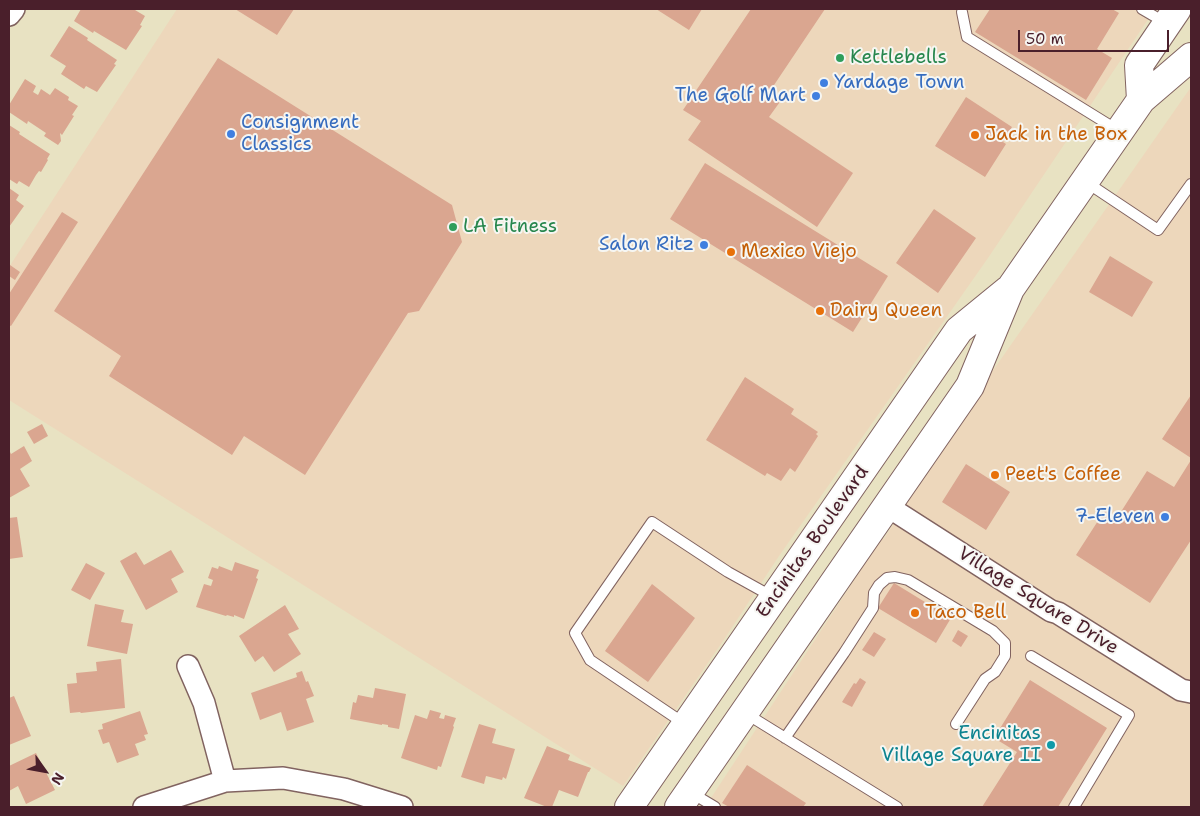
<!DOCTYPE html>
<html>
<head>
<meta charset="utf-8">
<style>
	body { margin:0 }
	#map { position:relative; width:1200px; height:816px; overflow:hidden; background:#e8e2c2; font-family:"Shantell Sans",sans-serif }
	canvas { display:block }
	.frame { position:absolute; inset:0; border:10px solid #4a1f2b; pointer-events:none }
	.north { position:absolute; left:20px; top:746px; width:50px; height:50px; -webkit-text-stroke:4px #f6f6f2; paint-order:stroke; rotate:122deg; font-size:14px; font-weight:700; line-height:20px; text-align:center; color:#4a1f2b }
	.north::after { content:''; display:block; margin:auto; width:18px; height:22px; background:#4a1f2b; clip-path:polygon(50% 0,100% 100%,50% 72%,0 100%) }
	.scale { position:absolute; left:1018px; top:30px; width:151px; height:22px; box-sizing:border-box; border:2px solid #4a1f2b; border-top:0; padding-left:6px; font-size:15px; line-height:18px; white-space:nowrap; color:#4a1f2b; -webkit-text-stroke:4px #f6f6f2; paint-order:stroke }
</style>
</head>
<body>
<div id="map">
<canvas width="1200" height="816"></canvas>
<div class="frame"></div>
<div class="north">N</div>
<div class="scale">50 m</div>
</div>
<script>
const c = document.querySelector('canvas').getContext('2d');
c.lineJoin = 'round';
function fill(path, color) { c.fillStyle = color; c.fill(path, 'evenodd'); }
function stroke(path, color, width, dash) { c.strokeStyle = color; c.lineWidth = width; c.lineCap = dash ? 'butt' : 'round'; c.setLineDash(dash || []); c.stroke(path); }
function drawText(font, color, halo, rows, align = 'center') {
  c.font = font + ' "Shantell Sans",sans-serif'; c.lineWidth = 4; c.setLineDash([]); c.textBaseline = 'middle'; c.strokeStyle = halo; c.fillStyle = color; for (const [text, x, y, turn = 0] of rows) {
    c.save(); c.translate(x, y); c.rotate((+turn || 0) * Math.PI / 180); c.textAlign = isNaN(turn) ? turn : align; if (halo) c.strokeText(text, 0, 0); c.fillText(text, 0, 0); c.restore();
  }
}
fill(new Path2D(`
	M177,9H1155L988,258L779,556L723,641L623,786L9,400V267Z
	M1191,87V807H705L882,538L884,539L957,422Z`), '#edd7bb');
fill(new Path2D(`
	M81,9H136L135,10L145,16L140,25L142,26L126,50L94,31L93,33L74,21Z
	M235,9H294L277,35Z
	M656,9H702L689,30Z
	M751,9H825L770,91L782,99L769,117L853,173L817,227L688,140L701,121L683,110Z
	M990,9H1112L1119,13L1097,49L1112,58L1086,100L975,32Z
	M69,26L88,38L87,40L117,60L114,64L116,65L97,92L86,86L84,89L61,74L66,66L50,56Z
	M218,58L452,205L462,242L419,311L408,313L305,475L244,436L232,455L109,376L121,356L54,311Z
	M25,79L36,86L33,92L38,95L41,89L50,95L55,88L69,97L68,100L78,106L72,115L74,116L62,135L60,133L61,141L58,145L44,136L46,133L28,121L27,124L9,112V105Z
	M966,97L1012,127L1003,142L1006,144L985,177L935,146Z
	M9,125L20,132L19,134L50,154L47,159L48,160L41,172L39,171L36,175L29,187L19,181L17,184L9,179Z
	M705,163L888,276L853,332L670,219Z
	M9,188L19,195L16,200L24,206L9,227Z
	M934,209L976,238L938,293L896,263Z
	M62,212L78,222L11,326L9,325V294Z
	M1110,256L1153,282L1132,317L1089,292Z
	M10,265L20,272L15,280L9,276Z
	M745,377L794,409L791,414L818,432L816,434L818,436L795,472L790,468L781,481L767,473L765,476L706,440Z
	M1191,395V458L1162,439Z
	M42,424L48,436L34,444L27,432Z
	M24,446L32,461L20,469L30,486L9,498V450L11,454Z
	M1191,460V540L1150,603L1076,555L1105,510L1117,518L1147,471L1174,487Z
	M966,464L1010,492L986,530L942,502Z
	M17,517L23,557L9,559V518Z
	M171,550L184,572L171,579L178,592L146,610L120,561L136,552L144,565Z
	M235,562L259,570L256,578L258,579L244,619L234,615V617L227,615L226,616L196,607L204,584L211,586L213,580L208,578L212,567L218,569L219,566L232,571Z
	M86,563L105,573L90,600L71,590Z
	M894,583L951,618L936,643L878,608Z
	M652,584L695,618L648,682L605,651Z
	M95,604L124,610L121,622L133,624L127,654L87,646Z
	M285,605L299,629L288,634L301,654L274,672L263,656L255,662L239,636Z
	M958,630L968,636L961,647L952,641Z
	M874,632L886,639L874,657L862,650Z
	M121,659L125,708L81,713L80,712L70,713L67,684L77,683L76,673L97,671L96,662Z
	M302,671L306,682L308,681L314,696L306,699L314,722L287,731L281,712L260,720L251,693L297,677L296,673Z
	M860,678L866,682L852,707L842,702L854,683L856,684Z
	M1030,680L1107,728L1058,807H982L1017,752L994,738Z
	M375,688L406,694L399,729L388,727V725L382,724V725L350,719L353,702L356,703L358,695L373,698Z
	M14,696L31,736L9,745V698Z
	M430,710L441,713L439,718L444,719L445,715L456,718L453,726L454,727L441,767L438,766L437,770L401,758L415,715L427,719Z
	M140,711L148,734L144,735L146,740L135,744L139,755L117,763L109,742L103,744L98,730L103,729L102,724Z
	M479,724L496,729L492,743L515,749L506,779L503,777L502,780L486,776L484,784L461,777Z
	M547,746L570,755L568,760L591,768L589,772H588L578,797L559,790L552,807H547L524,798Z
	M36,753L55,790L26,804L18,786L9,791V766Z
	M747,765L806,803L803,807H729L722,803Z`), '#daa690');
const service = new Path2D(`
	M1142,9L1166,23
	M962,12L967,37L1119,131
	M1086,182L1158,230L1191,184
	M1031,656L1129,715L1074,807
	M745,713L897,807
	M685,724L590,660L575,633L652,522L728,572L773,597
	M785,738L844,653L873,608L874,593L879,585L887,578L895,577L908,580L993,631L1005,643V656L995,672L985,679L956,724
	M690,792L715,807`);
const minor = new Path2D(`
	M9,15L14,9
	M887,506L1051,611L1058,613L1181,690L1191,692
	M188,666L204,703L225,781
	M144,807L225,781L283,778L344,789L402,807`);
const primary = new Path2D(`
	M1141,100L1139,65L1177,9
	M629,807L959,330L1008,290
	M679,807L970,386L1010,289L1141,100L1191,57`);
stroke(service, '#816360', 12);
stroke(minor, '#816360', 24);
stroke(primary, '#816360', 30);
stroke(service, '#fff', 10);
stroke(minor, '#fff', 21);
stroke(primary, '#fff', 28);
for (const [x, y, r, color] of [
	[840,58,5,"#2e9e5b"],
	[824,83,5,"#3f7fe0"],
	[816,96,5,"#3f7fe0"],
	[231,134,5,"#3f7fe0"],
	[975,135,5,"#e8710a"],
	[453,227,5,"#2e9e5b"],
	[704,245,5,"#3f7fe0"],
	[731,252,5,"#e8710a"],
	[820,311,5,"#e8710a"],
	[995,475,5,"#e8710a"],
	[1165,517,5,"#3f7fe0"],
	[915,613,5,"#e8710a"],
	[1051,745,5,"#0f9aa8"]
]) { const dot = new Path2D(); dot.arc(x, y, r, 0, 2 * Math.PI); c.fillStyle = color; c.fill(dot); stroke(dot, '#f6f6f2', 2); }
drawText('19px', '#27864d', '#f6f6f2', [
	["Kettlebells",850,58],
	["LA Fitness",463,227]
], 'left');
drawText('19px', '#366cbe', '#f6f6f2', [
	["Yardage Town",834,83,"left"],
	["The Golf Mart",806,96],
	["Consignment",241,123,"left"],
	["Classics",241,145,"left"],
	["Salon Ritz",694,245],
	["7-Eleven",1155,517]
], 'right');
drawText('19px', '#c56008', '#f6f6f2', [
	["Jack in the Box",985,135],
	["Mexico Viejo",741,252],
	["Dairy Queen",830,311],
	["Peet's Coffee",1005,475],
	["Taco Bell",925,613]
], 'left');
drawText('19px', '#4a1f2b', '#f6f6f2', [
	["Encinitas Boulevard",813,542,-55],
	["Village Square Drive",1038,601,32]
]);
drawText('19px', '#0d838f', '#f6f6f2', [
	["Encinitas",1041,734],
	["Village Square II",1041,756]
], 'right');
</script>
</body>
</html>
